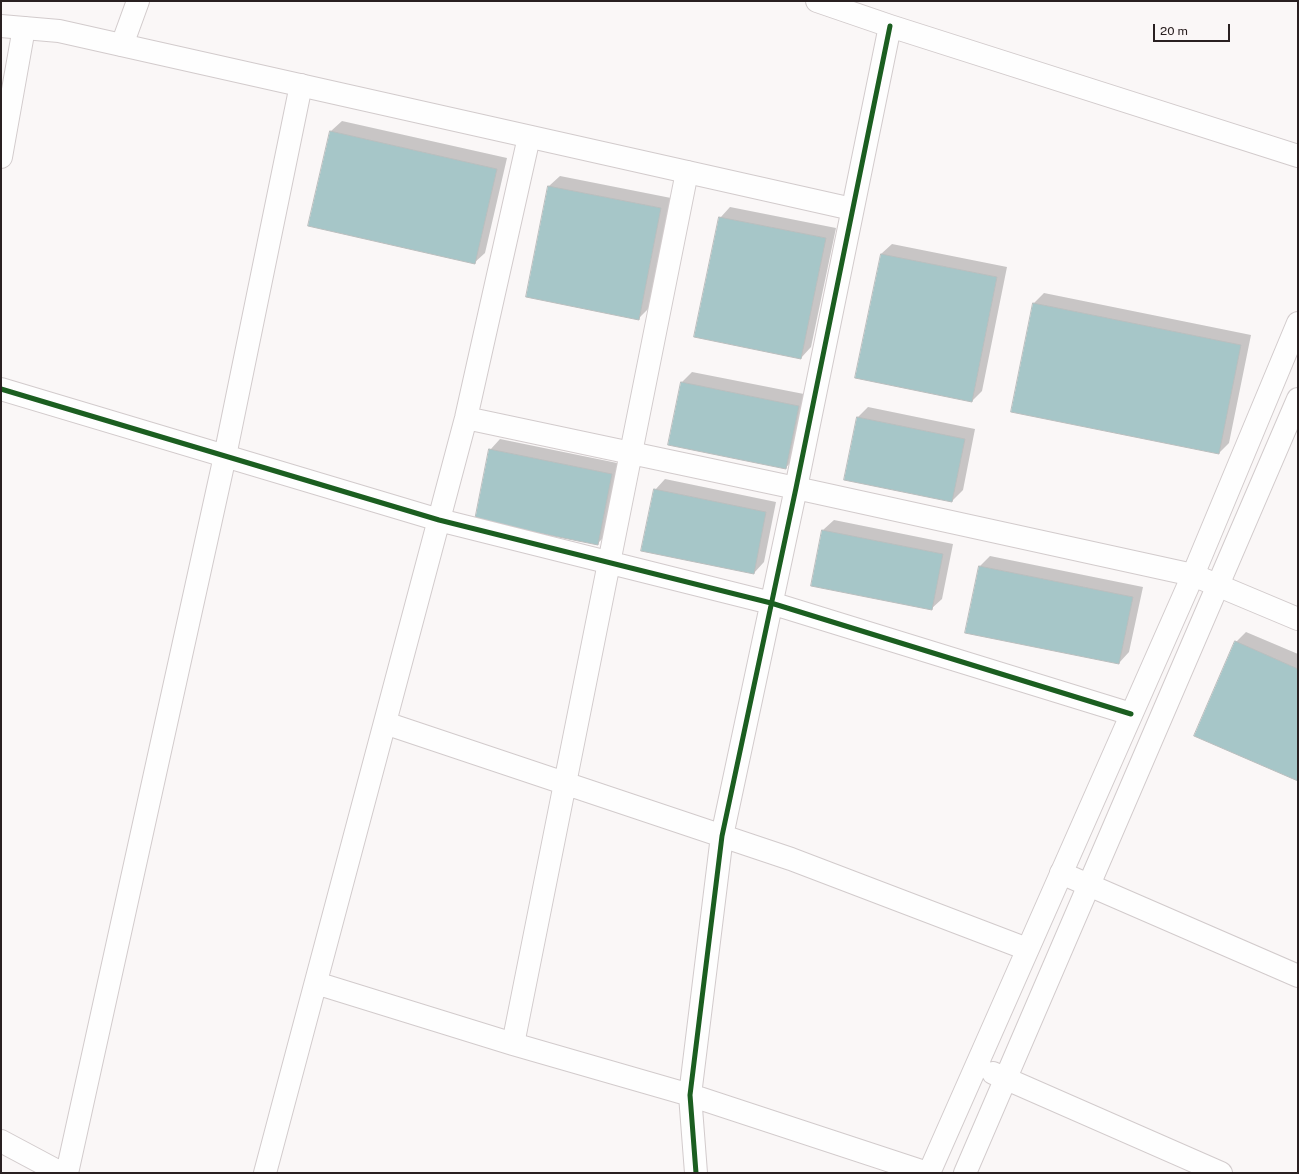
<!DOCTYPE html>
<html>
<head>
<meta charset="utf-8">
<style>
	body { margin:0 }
	#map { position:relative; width:1299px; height:1174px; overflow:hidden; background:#faf7f7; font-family:"Public Sans",sans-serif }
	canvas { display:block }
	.frame { position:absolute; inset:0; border:2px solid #292021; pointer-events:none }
	.scale { position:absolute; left:1153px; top:24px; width:77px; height:18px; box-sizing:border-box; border:2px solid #292021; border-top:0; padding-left:5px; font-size:12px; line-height:14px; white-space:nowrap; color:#292021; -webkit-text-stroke:3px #fbf6f6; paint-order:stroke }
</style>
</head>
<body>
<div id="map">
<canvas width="1299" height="1174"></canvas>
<div class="frame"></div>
<div class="scale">20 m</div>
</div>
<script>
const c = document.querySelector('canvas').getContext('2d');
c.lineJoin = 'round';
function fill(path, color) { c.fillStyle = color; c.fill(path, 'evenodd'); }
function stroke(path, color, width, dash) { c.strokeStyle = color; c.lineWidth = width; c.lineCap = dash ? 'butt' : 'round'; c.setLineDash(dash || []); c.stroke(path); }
fill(new Path2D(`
	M342,121L507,158L485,253L474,263L331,131Z
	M560,176L671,198L649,308L638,319L527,296L549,186Z
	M730,207L836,228L811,347L801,358L720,218Z
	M892,244L1007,267L982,391L972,401L881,254Z
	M1044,293L1251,335L1229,443L1219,453L1012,411L1034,303Z
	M692,372L809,395L796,458L785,468L682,382Z
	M868,407L975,429L963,490L952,501L858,417Z
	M500,439L622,464L608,533L597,544L490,450Z
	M665,479L776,502L764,562L754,573L655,490Z
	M834,520L953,544L942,599L931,609L823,530Z
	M990,556L1143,587L1129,652L1119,663L980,566Z
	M1246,632L1298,654V780L1236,642Z`), '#0003');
const building = new Path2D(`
	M330,131L497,169L475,264L308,226Z
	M548,186L661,208L639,320L526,297Z
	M719,217L826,238L801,359L694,337Z
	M881,254L997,277L972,402L855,378Z
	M1033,303L1241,345L1219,454L1011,412Z
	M681,382L799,406L786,469L668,445Z
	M857,417L965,439L952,502L844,480Z
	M489,449L612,474L598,545L475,520Z
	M654,489L766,512L754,574L641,551Z
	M822,530L943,554L932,610L811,586Z
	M979,566L1133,597L1119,664L965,633Z
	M1235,641L1298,669V781L1194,736Z`);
fill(building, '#a6c6c8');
stroke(building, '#babebe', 1);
const minor = new Path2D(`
	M817,1L890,26L1298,156
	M122,45L138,1
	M1,157L24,28
	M1,389L439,520L771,603L1131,714
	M466,418L796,488L1193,575L1298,619
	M385,723L791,859L1027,949
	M1061,873L1298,976
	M316,983L513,1044L690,1095L927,1173
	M513,1044L687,172
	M1,1141L61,1173
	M67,1173L225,456L301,85
	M265,1173L466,418L529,137
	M696,1173L690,1095L722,836L796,488L890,26`);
const tertiary = new Path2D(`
	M1,26L59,31L852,209
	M993,1073L1221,1173
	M929,1173L1193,575L1298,323
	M965,1173L1298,399`);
stroke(minor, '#d2cbcc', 24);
stroke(tertiary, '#d2cbcc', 24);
stroke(minor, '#fefefe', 22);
stroke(tertiary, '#fefefe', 22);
stroke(new Path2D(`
	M1,389L439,520L771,603L1131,714
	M696,1173L690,1095L722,836L796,488L890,26`), '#1b5e20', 5);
</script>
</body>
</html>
